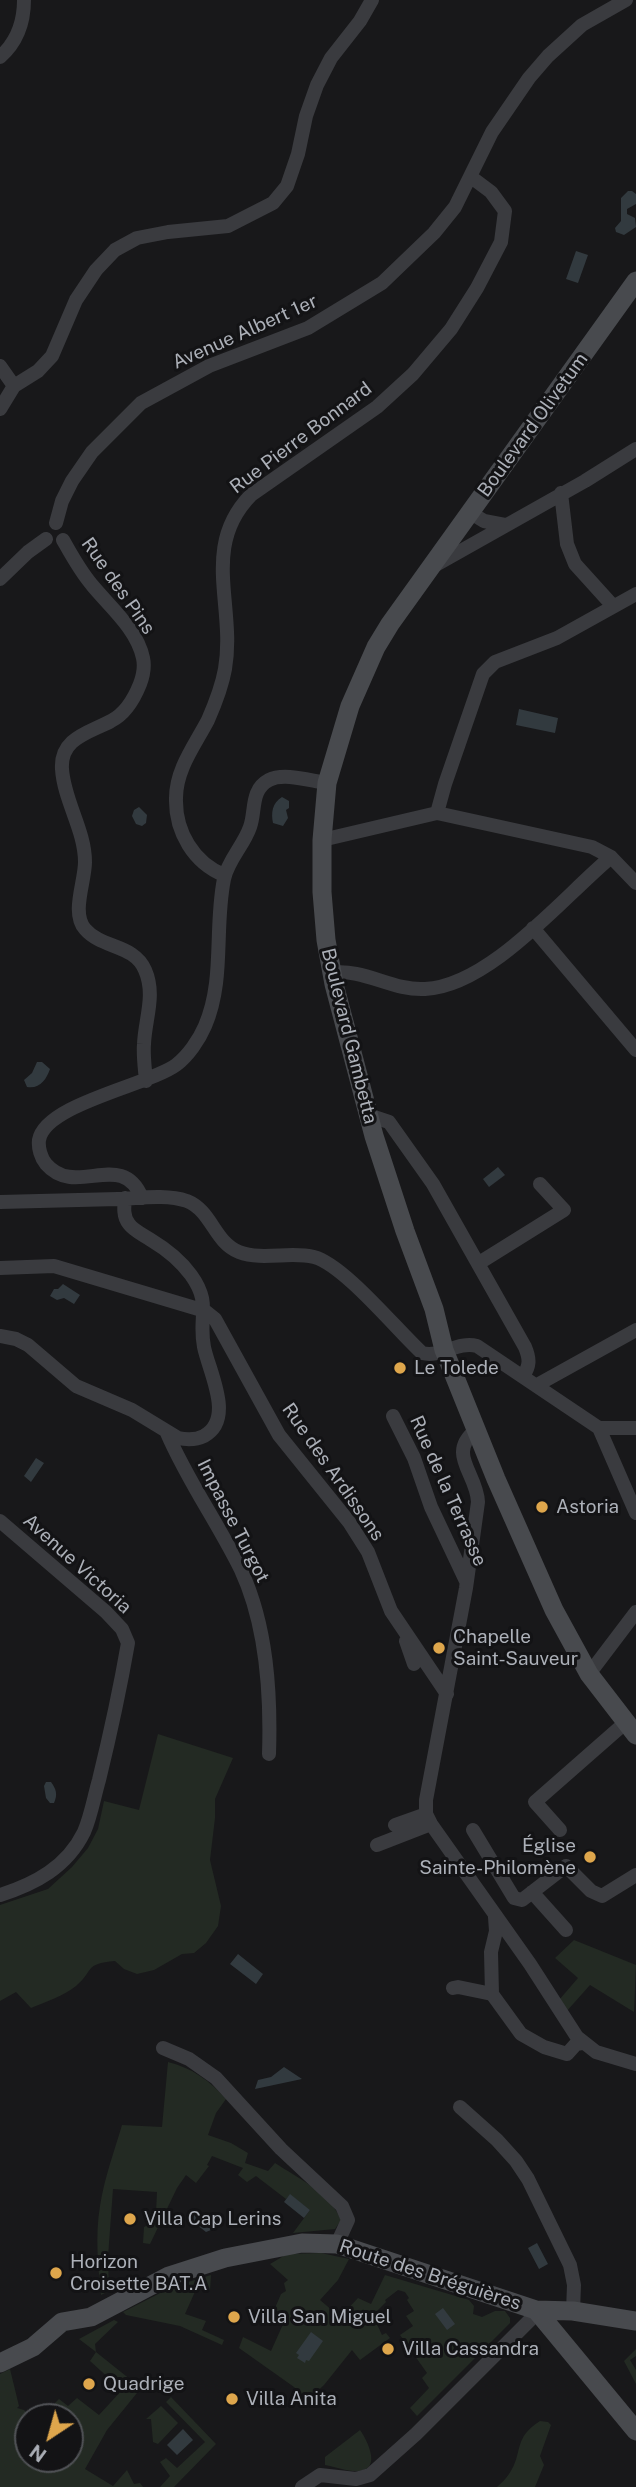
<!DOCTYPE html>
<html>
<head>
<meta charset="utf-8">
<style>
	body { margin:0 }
	#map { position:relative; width:636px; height:2487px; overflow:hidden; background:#18181a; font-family:"Public Sans",sans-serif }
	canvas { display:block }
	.north { position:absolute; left:14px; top:2403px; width:70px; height:70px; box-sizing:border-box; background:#131315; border:2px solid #505256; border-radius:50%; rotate:216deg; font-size:19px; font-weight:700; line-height:28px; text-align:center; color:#acb0b8 }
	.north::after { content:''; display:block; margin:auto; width:24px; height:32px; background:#dea64c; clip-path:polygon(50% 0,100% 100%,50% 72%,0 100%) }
</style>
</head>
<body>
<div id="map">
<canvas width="636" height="2487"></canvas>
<div class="north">N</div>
</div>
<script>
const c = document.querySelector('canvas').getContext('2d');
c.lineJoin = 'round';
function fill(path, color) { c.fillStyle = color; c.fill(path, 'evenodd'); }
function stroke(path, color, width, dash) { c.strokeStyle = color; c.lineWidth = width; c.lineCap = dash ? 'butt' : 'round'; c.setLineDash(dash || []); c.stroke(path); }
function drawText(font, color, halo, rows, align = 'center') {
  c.font = font + ' "Public Sans",sans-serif'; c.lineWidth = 6; c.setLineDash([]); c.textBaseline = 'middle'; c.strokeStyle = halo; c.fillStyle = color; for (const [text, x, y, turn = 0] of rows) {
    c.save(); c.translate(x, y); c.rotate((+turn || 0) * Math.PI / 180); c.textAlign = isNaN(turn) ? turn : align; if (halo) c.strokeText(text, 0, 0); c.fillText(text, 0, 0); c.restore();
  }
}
fill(new Path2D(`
	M158,1734L233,1758L215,1799V1818L210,1860L221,1906L218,1926L206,1943L194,1953L182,1954L154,1970L137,1974L124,1969L115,1961C83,1964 95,1970 76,1986C64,1996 45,2002 31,2008L16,1992L0,2001V1905L48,1889L72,1867L88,1848L98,1829L104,1801L139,1810Z
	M574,1940L636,1965L634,2012L590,1985L566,2012L559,2000L578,1978L555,1958Z
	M168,2062C192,2068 209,2080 226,2099L216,2113L208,2135L231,2143L248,2153L245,2163L268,2171L275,2163C298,2178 330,2193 341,2220L335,2229L293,2233L310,2210L290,2195L286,2199L256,2176L247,2182L238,2175L243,2168L212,2156L207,2165L209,2166L196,2183L186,2175L177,2188L150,2244L143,2243L144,2227L150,2224V2213H156L157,2192L113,2189L108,2257L109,2291L101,2295C98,2266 95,2236 100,2206C104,2179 114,2152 122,2125L162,2127Z
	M321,2253L349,2259L338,2280L320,2300L340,2317L358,2298L371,2304L385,2275L469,2300L474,2306L473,2314L482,2317L495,2311H505L510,2318V2323L417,2416L410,2408L429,2388L422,2378L427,2373L400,2335L413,2326L406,2316L414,2311L407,2300L409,2298L405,2292L398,2290L385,2300L386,2302L378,2310L380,2313L374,2318L382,2335L386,2333L390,2338L360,2360L352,2350L324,2385L308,2400L294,2387L239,2348L243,2337L271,2351L284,2322L283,2319L272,2315L281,2294L286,2291L284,2283L288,2280L270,2264L287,2254Z
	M211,2275L210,2291L198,2285L185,2314L206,2321L202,2330L224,2340L222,2345L180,2326L126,2315L123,2312L172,2287Z
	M114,2320L118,2322L95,2344L96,2352L141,2388L107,2430L85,2469L113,2486L127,2470L134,2484L140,2483L143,2487H0V2374L10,2369L19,2406L17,2408L24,2410L31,2417H28V2459H70V2417H41L59,2399L68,2406L77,2398L99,2415L122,2390L90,2361L96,2352L79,2339Z
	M636,2349V2356L630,2360L636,2370V2384L624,2361Z
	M171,2397L216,2444L174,2487H160L170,2476L160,2462L166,2458L177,2468L205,2442L166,2402Z
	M161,2406L178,2423L158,2444L153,2442L151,2419H146Z
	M540,2421L548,2422L551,2425L540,2456L544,2465L535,2487H497C501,2483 506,2479 509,2474C524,2452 512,2439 540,2421Z
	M360,2430C367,2440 382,2469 359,2471C349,2472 336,2467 325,2465V2457Z`), '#232a23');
fill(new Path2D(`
	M628,191H632L636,194V204L627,209V214L635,218L636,227L624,235L616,232L615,228L621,221V198Z
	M576,251L588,255L578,283L566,279Z
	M519,709L558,718L555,733L516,725Z
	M282,797L289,801V808L286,810L288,818L283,826L273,823C271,813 272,803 282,797Z
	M139,807L147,815L146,823L142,826L136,824L132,816L134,810Z
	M37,1062H42L50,1069C46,1080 40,1089 27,1087L24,1080L32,1073Z
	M498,1167L505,1175L489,1187L483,1179Z
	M63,1284L80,1295L74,1304L64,1298L57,1300L50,1296L54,1289H58Z
	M36,1458L44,1463L31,1482L24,1476Z
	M46,1782H51C56,1789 58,1794 54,1803H50L46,1798L44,1786Z
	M238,1954L263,1974L256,1984L230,1964Z
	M284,2067L302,2079L255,2089L258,2080L271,2077Z
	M290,2194L310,2210L304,2218L284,2202Z
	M193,2209L212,2224L211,2230L206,2232L187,2217Z
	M537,2243L548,2264L539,2269L528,2248Z
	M443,2308L455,2324L447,2330L435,2314Z
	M311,2332L323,2341L309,2361L306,2360L305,2363L297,2358L299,2355L296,2353Z
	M183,2429L193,2440L177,2455L167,2445Z`), '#323a3f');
stroke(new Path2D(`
	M0,57C17,42 24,22 24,0
	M0,366L14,386
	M0,409L14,386L38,371L52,356L76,300L96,270L115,250L137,238L168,232L228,226L273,203L287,186L298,154L306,116L317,85L331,58L360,21L372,0
	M561,493L567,544L575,564L613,606
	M471,513L484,521L505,525
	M56,523L62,501L72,481L92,452L141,403L209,366L308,328L382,283L434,233L455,207L492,132L529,78L548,56L582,25L626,0
	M63,540C72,556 80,571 92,585C110,607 137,629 143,658C145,667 143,676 140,684C134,699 125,714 111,721C89,733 60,738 62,769C64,801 85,830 85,862C85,882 71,913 85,929C102,949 134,944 145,970C156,995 145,1019 144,1044C143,1056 145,1069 146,1081
	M434,566L585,481L636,449
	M0,579L28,552L46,539
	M437,813L445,784L483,674L495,662L557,638L636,594
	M322,840L437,813L592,847L611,857L636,883
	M224,875C194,863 175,832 176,798C176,769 195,745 208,720C215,704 222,686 225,669C236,606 200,547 251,495L377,407L413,374L451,329L477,288L501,242L505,211L491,192L471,177
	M533,928L636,1050
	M331,973C364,968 392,991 425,989C490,986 563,897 611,857
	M368,1115L389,1122L433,1184L525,1347C530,1359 530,1366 523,1376
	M142,1198C122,1148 76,1199 46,1164C41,1158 38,1148 39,1140C45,1104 149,1085 176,1065C188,1056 199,1040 205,1026C225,980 214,928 224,879C228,860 244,845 250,827C256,811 250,790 269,780C284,772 311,781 327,783
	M0,1202C39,1201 79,1200 118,1199C140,1198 167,1194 187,1201C212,1211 214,1242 239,1252C263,1261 290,1251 314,1257C344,1265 396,1329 422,1353C441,1358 457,1341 477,1346L599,1428
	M479,1263L564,1210L540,1184
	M0,1268L54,1266L205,1311L215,1319L279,1435L349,1522L368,1552L391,1611L447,1694
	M0,1336L16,1339L28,1345L76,1386L132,1410L178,1438C187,1440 196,1440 204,1436C235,1419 209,1372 204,1347C198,1317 212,1304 191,1275C180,1260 166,1249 151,1240C144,1235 134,1231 129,1224C123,1217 124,1207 125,1198
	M537,1385L636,1330
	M393,1416L414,1458L431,1507L466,1581
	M599,1428L636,1513
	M599,1428H636
	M476,1430C446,1454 477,1473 478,1502L466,1588L426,1800V1814L431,1824L530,1964L577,2037L596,2052L636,2064
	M167,1433C187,1480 218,1523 241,1570C267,1626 271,1693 269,1754
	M0,1521L106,1612L122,1629L128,1643C120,1689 110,1735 99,1780C94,1797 91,1816 84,1832C67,1867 35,1884 0,1895
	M406,1641L414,1664
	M589,1674L636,1612
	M395,1825L426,1814
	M473,1830L514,1898L522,1900L566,1866L591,1891L602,1896L636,1875
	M560,1830L535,1802L625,1723
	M377,1845L431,1824
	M532,1892L566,1930
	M495,1917L496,1931L491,1952L492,1994L521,2034L544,2047L567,2054L576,2044L582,2043
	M453,1988L458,1987L492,1994
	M163,2048L189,2059L216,2078L281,2149L342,2206L348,2220L337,2244
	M460,2107L497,2140L516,2161L528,2179L570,2265L574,2285L573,2311
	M302,2487L320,2475L356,2479L370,2475L416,2434L531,2319L536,2310`), '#3a3b3f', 14);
stroke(new Path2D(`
	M636,281L390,624L376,647L350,706L327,783L322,840V892L326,940L334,984L374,1136L405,1231L434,1309L444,1350L496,1479L554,1610L589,1674L636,1735
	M536,2310L636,2431
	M0,2363L33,2347L62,2322L91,2317L169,2276L225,2258L302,2243L337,2244L536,2310L573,2311L636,2321`), '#484a4e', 19);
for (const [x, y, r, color] of [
	[400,1368,7,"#dea64c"],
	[542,1507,7,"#dea64c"],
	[439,1648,7,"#dea64c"],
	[590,1857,7,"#dea64c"],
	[130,2219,7,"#dea64c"],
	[56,2273,7,"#dea64c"],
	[234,2317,7,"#dea64c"],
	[388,2349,7,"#dea64c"],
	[89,2384,7,"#dea64c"],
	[232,2399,7,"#dea64c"]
]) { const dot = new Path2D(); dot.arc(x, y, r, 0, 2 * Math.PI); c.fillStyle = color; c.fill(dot); stroke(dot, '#131315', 2.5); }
drawText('19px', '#acb0b8', '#131315', [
	["Avenue Albert 1er",245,332,-24],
	["Boulevard Olivetum",533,425,-54],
	["Rue Pierre Bonnard",301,438,-37],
	["Rue des Pins",118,586,55],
	["Boulevard Gambetta",349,1036,76],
	["Rue des Ardissons",333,1472,55],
	["Rue de la Terrasse",448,1491,66],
	["Impasse Turgot",233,1521,63],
	["Avenue Victoria",77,1564,42],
	["Route des Bréguières",430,2275,18]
]);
drawText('19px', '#acb0b8', '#131315', [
	["Le Tolede",414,1368],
	["Astoria",556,1507],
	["Chapelle",453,1637],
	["Saint-Sauveur",453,1659],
	["Église",576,1846,"right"],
	["Sainte-Philomène",576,1868,"right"],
	["Villa Cap Lerins",144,2219],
	["Horizon",70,2262],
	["Croisette BAT.A",70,2284],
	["Villa San Miguel",248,2317],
	["Villa Cassandra",402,2349],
	["Quadrige",103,2384],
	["Villa Anita",246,2399]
], 'left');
</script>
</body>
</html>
